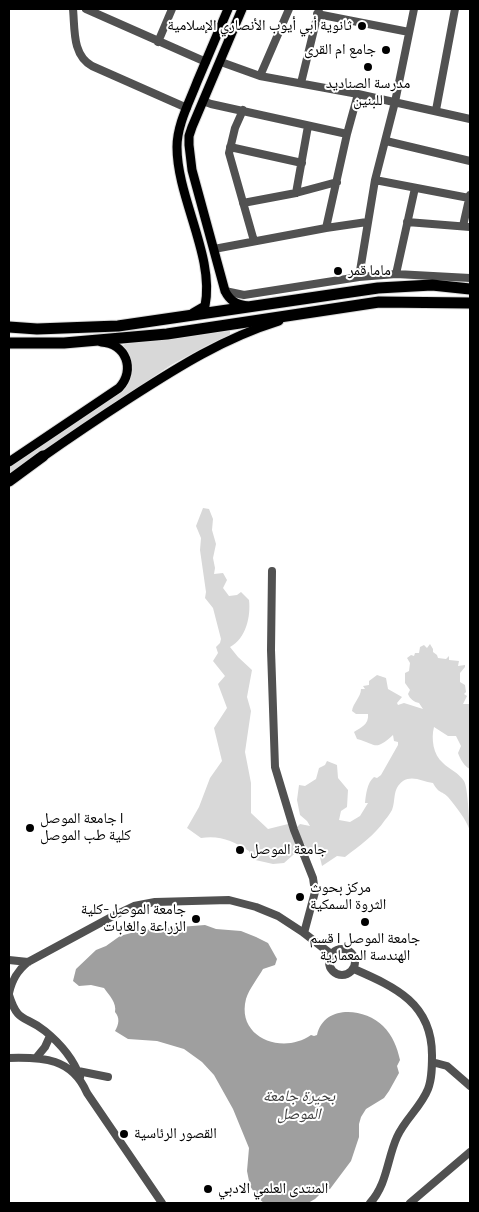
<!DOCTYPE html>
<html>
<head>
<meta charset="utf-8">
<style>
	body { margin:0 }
	#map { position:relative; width:479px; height:1212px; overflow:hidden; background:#fff; font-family:Manrope,sans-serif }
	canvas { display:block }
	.frame { position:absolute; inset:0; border:10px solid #000; pointer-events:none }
</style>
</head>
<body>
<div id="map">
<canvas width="479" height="1212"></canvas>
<div class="frame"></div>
</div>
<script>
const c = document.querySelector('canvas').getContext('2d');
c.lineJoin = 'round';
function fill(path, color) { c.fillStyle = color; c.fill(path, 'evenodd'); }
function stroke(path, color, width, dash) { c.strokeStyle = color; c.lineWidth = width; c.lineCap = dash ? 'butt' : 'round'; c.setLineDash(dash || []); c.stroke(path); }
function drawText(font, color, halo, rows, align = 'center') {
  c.font = font + ' Manrope,"Noto Naskh Arabic",sans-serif'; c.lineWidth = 4; c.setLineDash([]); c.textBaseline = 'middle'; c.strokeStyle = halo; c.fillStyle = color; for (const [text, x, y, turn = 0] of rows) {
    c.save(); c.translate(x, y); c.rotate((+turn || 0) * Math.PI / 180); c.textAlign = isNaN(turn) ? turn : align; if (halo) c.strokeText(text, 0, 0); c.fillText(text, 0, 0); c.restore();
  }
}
fill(new Path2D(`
	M230,330V335L208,345L171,365L9,474V466L126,387L131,372L121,347L125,344Z
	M203,508L209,509L213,519L212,530L216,544L213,558L215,568L214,574L223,573L227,580L223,588L229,596L237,595L241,592L249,600C251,616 246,639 230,647L238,657L252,670L247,697L251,711L245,752L251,783V813L268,829L292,823L294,830L300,824L310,826L307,821L300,815L297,800L299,785L305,786L316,779L319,768L325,765L327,761L337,765L338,778L348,790L347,807L341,811L339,820L350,822L360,816L368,803H365C366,794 367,783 374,777L377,778L381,775L398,745V742L394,741L393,735C374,752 377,744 357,739L354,732C361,727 369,725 368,714H356L352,711C353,703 361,697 361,689H365L363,686L369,685V681L377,675L386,678L388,689L402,697L397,703L398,705L404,703L423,709L419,703C414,702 410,699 408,694L410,690L405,683V673L409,671L410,663L407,658L411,655L414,656L415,653H419L420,647L424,645L427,648L430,644L433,649V652L437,655L438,658L446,659L449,656V660L459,661L458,666L465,665V667L460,673V682L465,685L466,692L464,694L467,696L463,704H470V769C465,767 460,759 458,753L461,746L456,736H448L434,727C431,738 433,755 443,763C449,769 459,773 464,781C468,787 469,821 470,831C466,819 456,807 448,797C441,790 439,794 433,783C423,782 413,775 403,781C392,789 396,800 392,810C390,813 388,817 385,820C375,835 359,846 345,857L337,856L322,866L318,849L303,852L307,848L302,841L301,848L284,863L273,864L251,859L249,851C233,841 220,835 201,838L187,828L199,807L210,778L222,761L214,728L227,708L218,684L225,676L213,661L218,653L216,647L220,643L221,639L213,608L205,598L206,592L200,550L201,538L196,526Z`), '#d8d8d8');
fill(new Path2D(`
	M205,925L216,929L241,931L256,937L268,943L277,959L275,965L263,969C258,978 249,989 246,999C236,1038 283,1055 311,1035L314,1036L317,1035C324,1004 365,1008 383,1026C393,1036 397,1047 400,1060L397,1066L399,1073L389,1091L384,1098L366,1109L361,1117L359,1124V1137L351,1161L330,1189L324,1190L315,1199L308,1203H264L258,1198L250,1186L247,1171L249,1148L233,1109L214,1075L202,1062L184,1049L157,1041L128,1039L115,1031C119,1024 120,1018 115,1012C117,1003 109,995 104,988L91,985L79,986L73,981L76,969L96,950L106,946L120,936L142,930Z`), '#9f9f9f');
const major = new Path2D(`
	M242,9L192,127L189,136V145L192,170L225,291C230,301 236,304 247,306
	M193,313L205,306C215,257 177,198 177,147C177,125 189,103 197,82C207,58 218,33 228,9
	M38,460C68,439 99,418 130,398C178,367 224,338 279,321
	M9,462L119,388C136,370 126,343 101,342`);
const highway = new Path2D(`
	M9,327L37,329L118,326L378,288L432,285L470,289
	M9,343H64L167,334L379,302L470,303
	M9,481L43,456`);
stroke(major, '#dbdbdb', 11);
stroke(highway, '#dbdbdb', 13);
stroke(new Path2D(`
	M73,9C75,29 72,55 92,66L187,108
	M86,9L206,62
	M317,14L409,32
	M158,42L172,9
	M221,62L260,76L358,94L470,119
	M260,76L289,9
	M301,83L319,9
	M203,101L211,104L347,134
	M243,110L235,128L229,153L254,241
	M436,110L455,9
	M386,141L470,161
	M230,147L302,163
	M375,180L469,198
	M296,193L308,126
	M243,203L296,193L337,182
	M407,222L470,227
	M463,226L470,195
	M326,228L347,134L358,94
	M214,249L326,228L367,222
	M396,274L415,188
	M359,277L375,180L395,102L414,9
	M225,291L244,295L359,277L396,274L470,278
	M272,571L271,650L275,767L294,830L313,878L315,892L304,933
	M329 962a13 13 0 1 1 26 0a13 13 0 1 1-26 0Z
	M9,960L28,962
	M354,969C395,987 432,1003 432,1055C432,1067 432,1079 428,1089C421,1107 405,1119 397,1137C387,1159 387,1185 370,1203
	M9,993C12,980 17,971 28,962L115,915L134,906L155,902L229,900L256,907L278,916L304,933L331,954
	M9,995C18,1024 25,1015 45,1031C61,1044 73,1058 80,1077
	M9,1058C43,1057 72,1058 87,1093L162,1203
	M36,1058L45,1047L50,1036
	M432,1062L447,1066L470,1086
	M78,1071L108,1077
	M410,1203L470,1152`), '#515151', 8);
stroke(major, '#000', 9);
stroke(highway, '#000', 11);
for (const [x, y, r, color] of [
	[362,26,5,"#000"],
	[386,50,5,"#000"],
	[368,67,5,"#000"],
	[338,271,5,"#000"],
	[30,828,5,"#000"],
	[240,850,5,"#000"],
	[300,897,5,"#000"],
	[196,919,5,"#000"],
	[365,922,5,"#000"],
	[124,1134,5,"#000"],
	[208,1189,5,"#000"]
]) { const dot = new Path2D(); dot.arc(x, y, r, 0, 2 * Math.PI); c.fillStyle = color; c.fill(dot); stroke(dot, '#fff', 2); }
drawText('15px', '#000', '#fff', [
	["ثانوية أبي أيوب الأنصاري الإسلامية",352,26,"right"],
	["جامع ام القرى",376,50,"right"],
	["مدرسة الصناديد",368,84,"center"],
	["للبنين",368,101,"center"],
	["ماما قمر",348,271],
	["جامعة الموصل |",40,819],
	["كلية طب الموصل",40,836],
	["جامعة الموصل",250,850],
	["مركز بحوث",310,888],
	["الثروة السمكية",310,905],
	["جامعة الموصل-كلية",186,910,"right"],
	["الزراعة والغابات",186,927,"right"],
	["جامعة الموصل | قسم",365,939,"center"],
	["الهندسة المعمارية",365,956,"center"],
	["القصور الرئاسية",134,1134],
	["المنتدى العلمي الادبي",218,1189]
], 'left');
drawText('italic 16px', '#404040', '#fff', [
	["بحيرة جامعة",299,1097],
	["الموصل",299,1115]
]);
</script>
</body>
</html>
